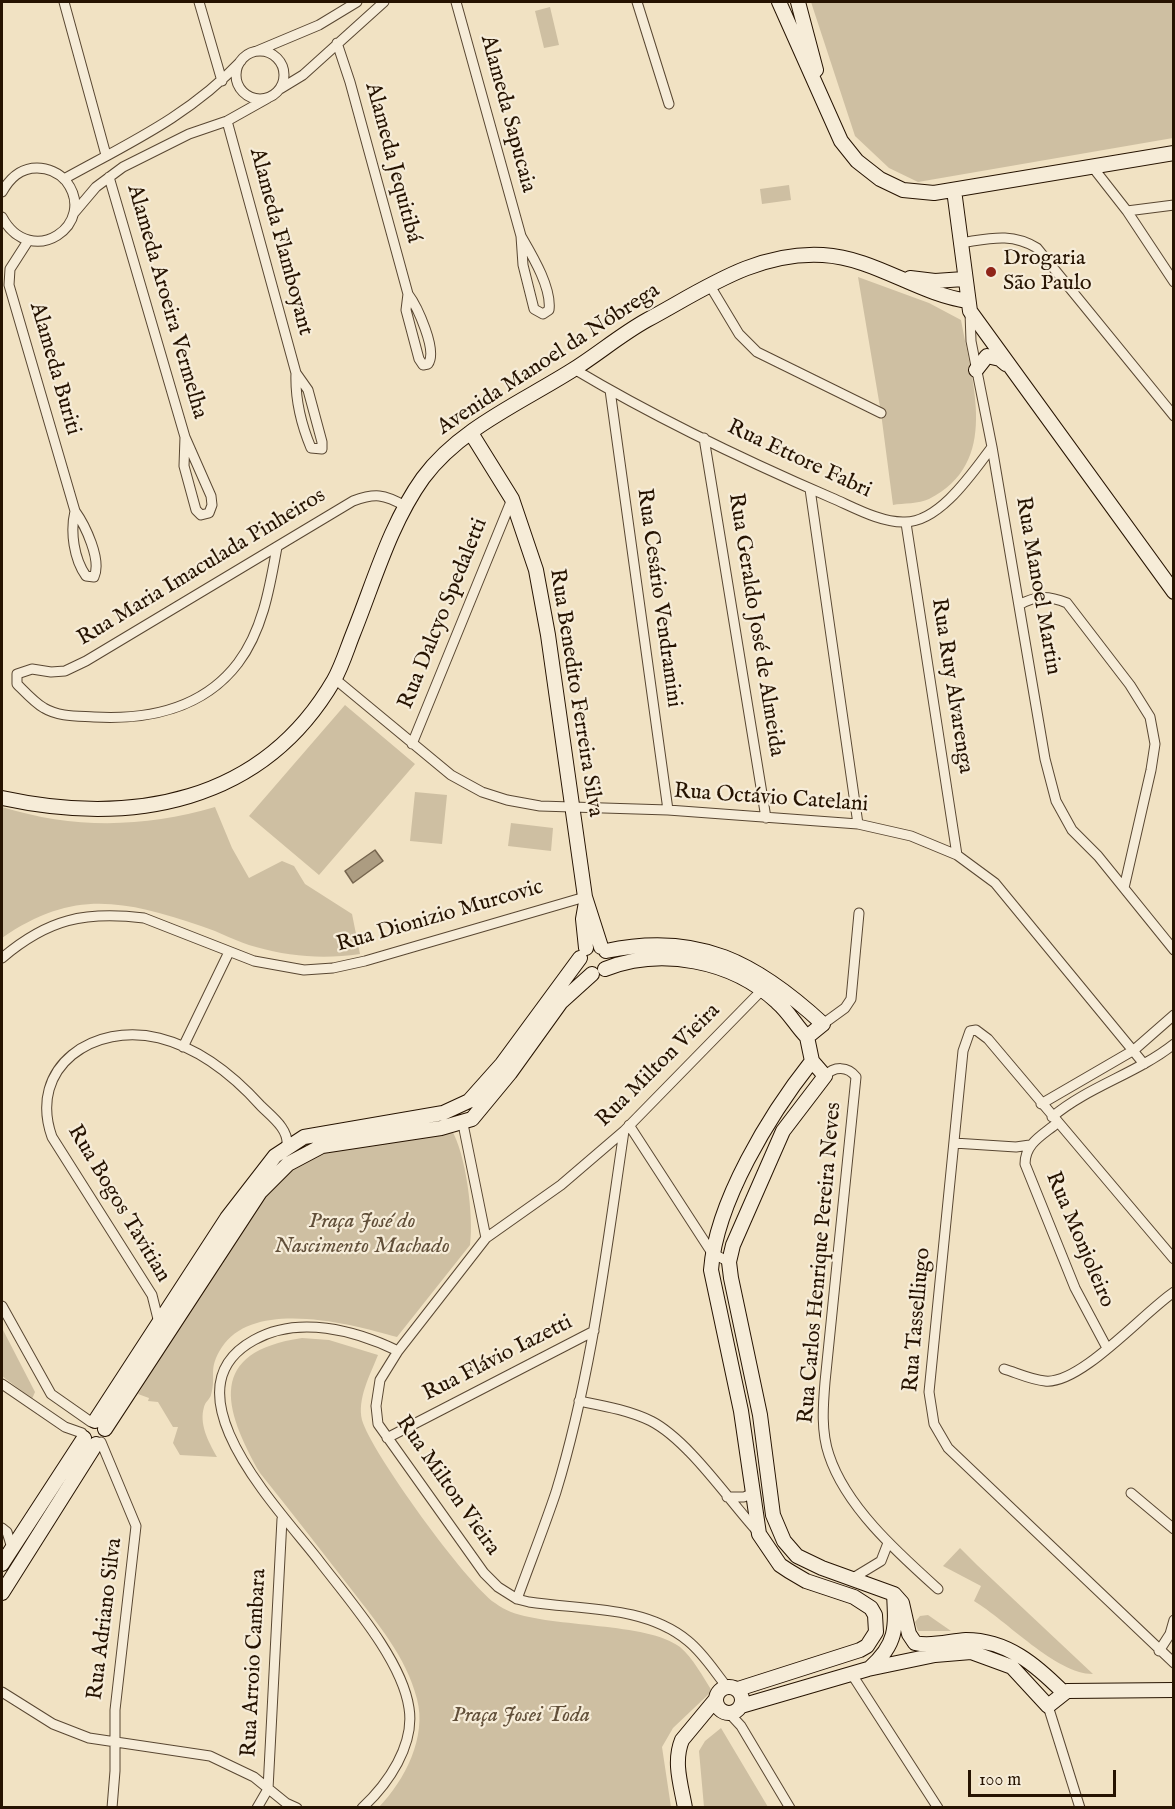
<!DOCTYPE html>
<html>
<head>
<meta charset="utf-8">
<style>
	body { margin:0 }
	#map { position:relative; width:1175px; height:1809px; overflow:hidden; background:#f1e2c3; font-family:"IM FELL English",serif }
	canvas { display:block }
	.frame { position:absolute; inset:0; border:3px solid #261301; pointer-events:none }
	.scale { position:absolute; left:968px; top:1770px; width:148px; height:27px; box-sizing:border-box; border:3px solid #261301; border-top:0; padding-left:8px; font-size:18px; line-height:21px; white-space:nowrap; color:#261301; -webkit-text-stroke:4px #f6ecd8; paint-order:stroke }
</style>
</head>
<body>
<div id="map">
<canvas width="1175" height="1809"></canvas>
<div class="frame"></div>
<div class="scale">100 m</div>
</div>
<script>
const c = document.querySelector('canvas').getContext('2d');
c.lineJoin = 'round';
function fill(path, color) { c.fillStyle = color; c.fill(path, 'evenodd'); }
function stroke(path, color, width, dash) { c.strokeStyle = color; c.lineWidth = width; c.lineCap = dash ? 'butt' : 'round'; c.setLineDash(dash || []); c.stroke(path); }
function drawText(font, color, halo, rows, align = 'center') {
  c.font = font + ' "IM FELL English",serif'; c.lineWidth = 4.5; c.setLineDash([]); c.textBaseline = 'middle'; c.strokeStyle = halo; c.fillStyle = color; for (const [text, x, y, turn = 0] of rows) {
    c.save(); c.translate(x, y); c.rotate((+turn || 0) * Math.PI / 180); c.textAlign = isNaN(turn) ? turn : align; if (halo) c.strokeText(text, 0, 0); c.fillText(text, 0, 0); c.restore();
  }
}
fill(new Path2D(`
	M811,2H1173V138L918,182L889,168L855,136Z
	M550,7L559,45L544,48L535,11Z
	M789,185L791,200L762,204L760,189Z
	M858,277L929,303L961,320C972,382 1001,463 929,499C919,504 903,503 893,505L881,413Z
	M345,705L415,764L319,875L249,816Z
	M415,792L447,795L442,844L410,841Z
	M2,807C73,829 144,828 215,807L232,848L249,878L282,861L294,866L305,884L352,914L360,954C325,959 291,957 256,947C237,942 220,932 201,926C123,900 73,889 2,938Z
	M511,823L553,828L551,851L508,846Z
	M451,1129C466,1153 474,1217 470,1245L397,1337C352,1324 254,1298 222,1347C207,1370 217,1375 211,1395C210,1399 205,1402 204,1407C199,1424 208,1441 217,1457L180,1455L173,1443L178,1427H173L158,1402L148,1401L149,1398L138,1394L194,1302L278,1177L327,1150Z
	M2,1328L35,1392L32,1399L2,1376Z
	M302,1338L329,1340L378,1355C370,1375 357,1399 362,1420C371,1452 467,1584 495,1603C500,1607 506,1610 511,1612C554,1628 647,1622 680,1647C693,1658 703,1677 712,1691L673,1728L662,1747L671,1807H379C405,1780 427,1737 417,1699C406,1656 377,1623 351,1589C321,1550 291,1512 260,1473C223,1408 207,1352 302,1338Z
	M960,1548L977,1565L1093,1674C1056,1674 1006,1620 974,1601L981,1586L943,1566Z
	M928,1615L951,1631H918L915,1622L920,1616Z
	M721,1728L768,1807H704L699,1751L705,1741Z`), '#cebfa2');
const water = new Path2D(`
	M375,850L383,861L353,883L345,871Z`);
fill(water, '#ac9c81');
stroke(water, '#76654e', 1.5);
const street = new Path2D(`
	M64,2L106,155
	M199,2L222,81
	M456,2L521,236L523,265L534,309L543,314L549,310C552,288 532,255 521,236
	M637,2L669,104
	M337,43L350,82L408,294C417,306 438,351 428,364L423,365L419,359L406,310L408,294
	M257,51L319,25L357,2
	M236 75a24 24 0 1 1 48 0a24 24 0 1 1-48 0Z
	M280,89L303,75L384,2
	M227,121L296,373C295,399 301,424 311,448L322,449V442L308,390L296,373
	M1091,165L1127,211L1174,282
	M109,177L185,437L211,496L212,505L209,513L201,515L196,510L184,466L185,437
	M64,179C129,143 189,116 241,61
	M2,192C10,178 20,168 37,168C48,168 59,173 66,181C99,224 31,271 2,217
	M1127,211L1174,205
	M74,213L96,187L123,167L189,134L227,121L268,98
	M28,241L10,269L9,285L75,511C85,525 102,560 94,577L86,576C74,559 70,532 75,511
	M959,243C989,239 1010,232 1037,248L1174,416
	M709,284L739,334L757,352L881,413
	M970,312L971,341L992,447L1045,759L1056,801L1072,830L1098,856L1174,950
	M574,369C656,418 744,460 832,498C853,507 881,523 905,522C940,522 973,472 992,447
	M610,390L668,810
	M704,438L766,818
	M810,489L858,824
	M906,523L957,855
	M277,547C270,586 263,630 238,663C203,709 147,720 94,717C77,716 59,717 44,708C35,703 25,692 17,684V674L32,669L51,672L65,671L86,661L353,501C375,493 384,494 405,506
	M1019,605C1036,595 1049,596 1067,603L1130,685L1150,717L1155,744L1151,770L1124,888
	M335,679L451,775L482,792L507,800L540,806L668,810L858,824L911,836L957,855L995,883L1144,1064
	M412,744L512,499
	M2,958C48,919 84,911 144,918L254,961L304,970L333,968L365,961L585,897
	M823,1024L845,1008L851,999L859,913
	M183,1047L229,952
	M825,1076C834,1066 848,1066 856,1077L825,1382C823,1406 821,1432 829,1455C846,1507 898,1553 938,1589
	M1041,1104L1134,1050L1174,1015
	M1052,1117C1089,1086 1136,1074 1174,1044
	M1057,1123C1043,1135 1025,1143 1025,1164L1075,1288L1107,1348
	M463,1124L486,1238
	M629,1125L712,1253L729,1262
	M954,1143L1016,1147L1030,1145
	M1174,1259L988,1039L976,1030L970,1031L963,1051L929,1392L934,1424L948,1448L1174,1663
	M2,1306L51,1394L91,1422
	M159,1323L152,1295L52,1137C27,1066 95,1022 159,1038C199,1048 234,1076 261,1106C272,1117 289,1129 287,1146
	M1004,1369C1017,1373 1032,1380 1045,1381C1080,1385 1143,1313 1174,1292
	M2,1384L65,1427L82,1433
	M579,1401C604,1406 628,1410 651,1421C688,1440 728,1499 757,1531
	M387,1438L594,1331
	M101,1442L136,1526L115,1710V1771L112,1808
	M1131,1493L1174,1529
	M727,1497H744L753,1493
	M2,1528L7,1532L12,1548
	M853,1578L881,1561L888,1543
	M517,1599C530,1563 544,1528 556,1492C592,1374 606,1252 624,1131
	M1159,1651L1170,1634L1174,1620
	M851,1673L938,1808
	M727,1687C714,1671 704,1654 688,1641C645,1605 581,1610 529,1602L517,1599L498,1587L484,1573L378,1424L376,1406L380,1380L398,1351L486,1238L561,1185L624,1131L762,990
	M2,1692L53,1724L89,1738L210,1756L254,1777L286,1803L297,1808
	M1048,1706L1080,1808
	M729,1713L741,1726L790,1808
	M257,1808L268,1789L282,1519
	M362,1808C388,1784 415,1745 409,1708C402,1660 350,1601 320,1562C282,1512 161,1391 254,1340C298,1315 355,1330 398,1351`);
const secondary = new Path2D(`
	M779,2L841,141L857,161L880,179L903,190L934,193L1174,153
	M798,2L816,70
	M954,190L970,311L1174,592
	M910,278L935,281L964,279
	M976,370L987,356L1000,359L1006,364
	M471,433L512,499L536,570L548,635L585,897L601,947
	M2,798C131,826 262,804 334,680C342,666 347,649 353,634C374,582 390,524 423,478C459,429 520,403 571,371C597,355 620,335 647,320C703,290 756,251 823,255C875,258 918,294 968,301
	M586,902L583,919L586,948
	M606,951C698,931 757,963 823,1024L807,1037
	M605,969C661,947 732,960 777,1002C789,1012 796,1026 807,1037
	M807,1037L812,1061L825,1076L783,1131L733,1245L729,1262L731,1278L760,1415L773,1515L784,1541L797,1556L822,1568L894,1594L902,1603L909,1634L915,1643C931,1647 950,1641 966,1640C1007,1640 1036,1665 1063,1692
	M95,1421L227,1218L275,1156L304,1137L443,1113L469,1101L502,1064L580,958
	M105,1429L260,1192L288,1164L322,1146L441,1128L472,1119L510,1073L561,1002L592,974
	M2,1564L84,1438
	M2,1593L96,1444
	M870,1668C897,1644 896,1628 894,1594
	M716 1700a13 13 0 1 1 26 0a13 13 0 1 1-26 0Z
	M738,1689L860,1650L867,1646L876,1632L875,1615L871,1608L854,1597L806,1581L789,1571L780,1565L759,1534L741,1411L711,1270C716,1202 770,1114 812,1061
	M741,1706L868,1669L935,1655L971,1652L1012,1667L1048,1706L1067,1691L1174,1690
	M685,1808C681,1785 673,1762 682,1740L716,1699`);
stroke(street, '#594732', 11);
stroke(secondary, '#261301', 16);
stroke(street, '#f6ecd8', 9);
stroke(secondary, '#f6ecd8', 14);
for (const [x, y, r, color] of [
	[991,272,6,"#8f2418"]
]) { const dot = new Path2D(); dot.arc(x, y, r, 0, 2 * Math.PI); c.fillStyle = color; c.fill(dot); stroke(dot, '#f6ecd8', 2); }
drawText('22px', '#261301', '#f6ecd8', [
	["Alameda Sapucaia",507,114,75],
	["Alameda Jequitibá",392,163,75],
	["Alameda Flamboyant",280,242,75],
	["Alameda Aroeira Vermelha",166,302,74],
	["Avenida Manoel da Nóbrega",549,360,-33],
	["Alameda Buriti",54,369,74],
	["Rua Ettore Fabri",799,460,25],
	["Rua Maria Imaculada Pinheiros",202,568,-31],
	["Rua Manoel Martin",1037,586,80],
	["Rua Cesário Vendramini",658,598,82],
	["Rua Dalcyo Spedaletti",444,614,-68],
	["Rua Geraldo José de Almeida",755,625,81],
	["Rua Ruy Alvarenga",951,686,81],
	["Rua Benedito Ferreira Silva",575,693,81],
	["Rua Octávio Catelani",771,799,4],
	["Rua Dionizio Murcovic",440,917,-16],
	["Rua Milton Vieira",659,1066,-45],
	["Rua Bogos Tavitian",118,1204,59],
	["Rua Monjoleiro",1079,1240,67],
	["Rua Carlos Henrique Pereira Neves",821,1263,-85],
	["Rua Tasselliugo",918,1320,-85],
	["Rua Flávio Iazetti",498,1359,-27],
	["Rua Milton Vieira",447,1486,55],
	["Rua Adriano Silva",106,1619,-83],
	["Rua Arroio Cambara",255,1663,-87]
]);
drawText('22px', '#261301', '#f6ecd8', [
	["Drogaria",1003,259],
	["São Paulo",1003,284]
], 'left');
drawText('italic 22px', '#614f39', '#f6ecd8', [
	["Praça José do",362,1222],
	["Nascimento Machado",362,1247],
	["Praça Josei Toda",521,1716]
]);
</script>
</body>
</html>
